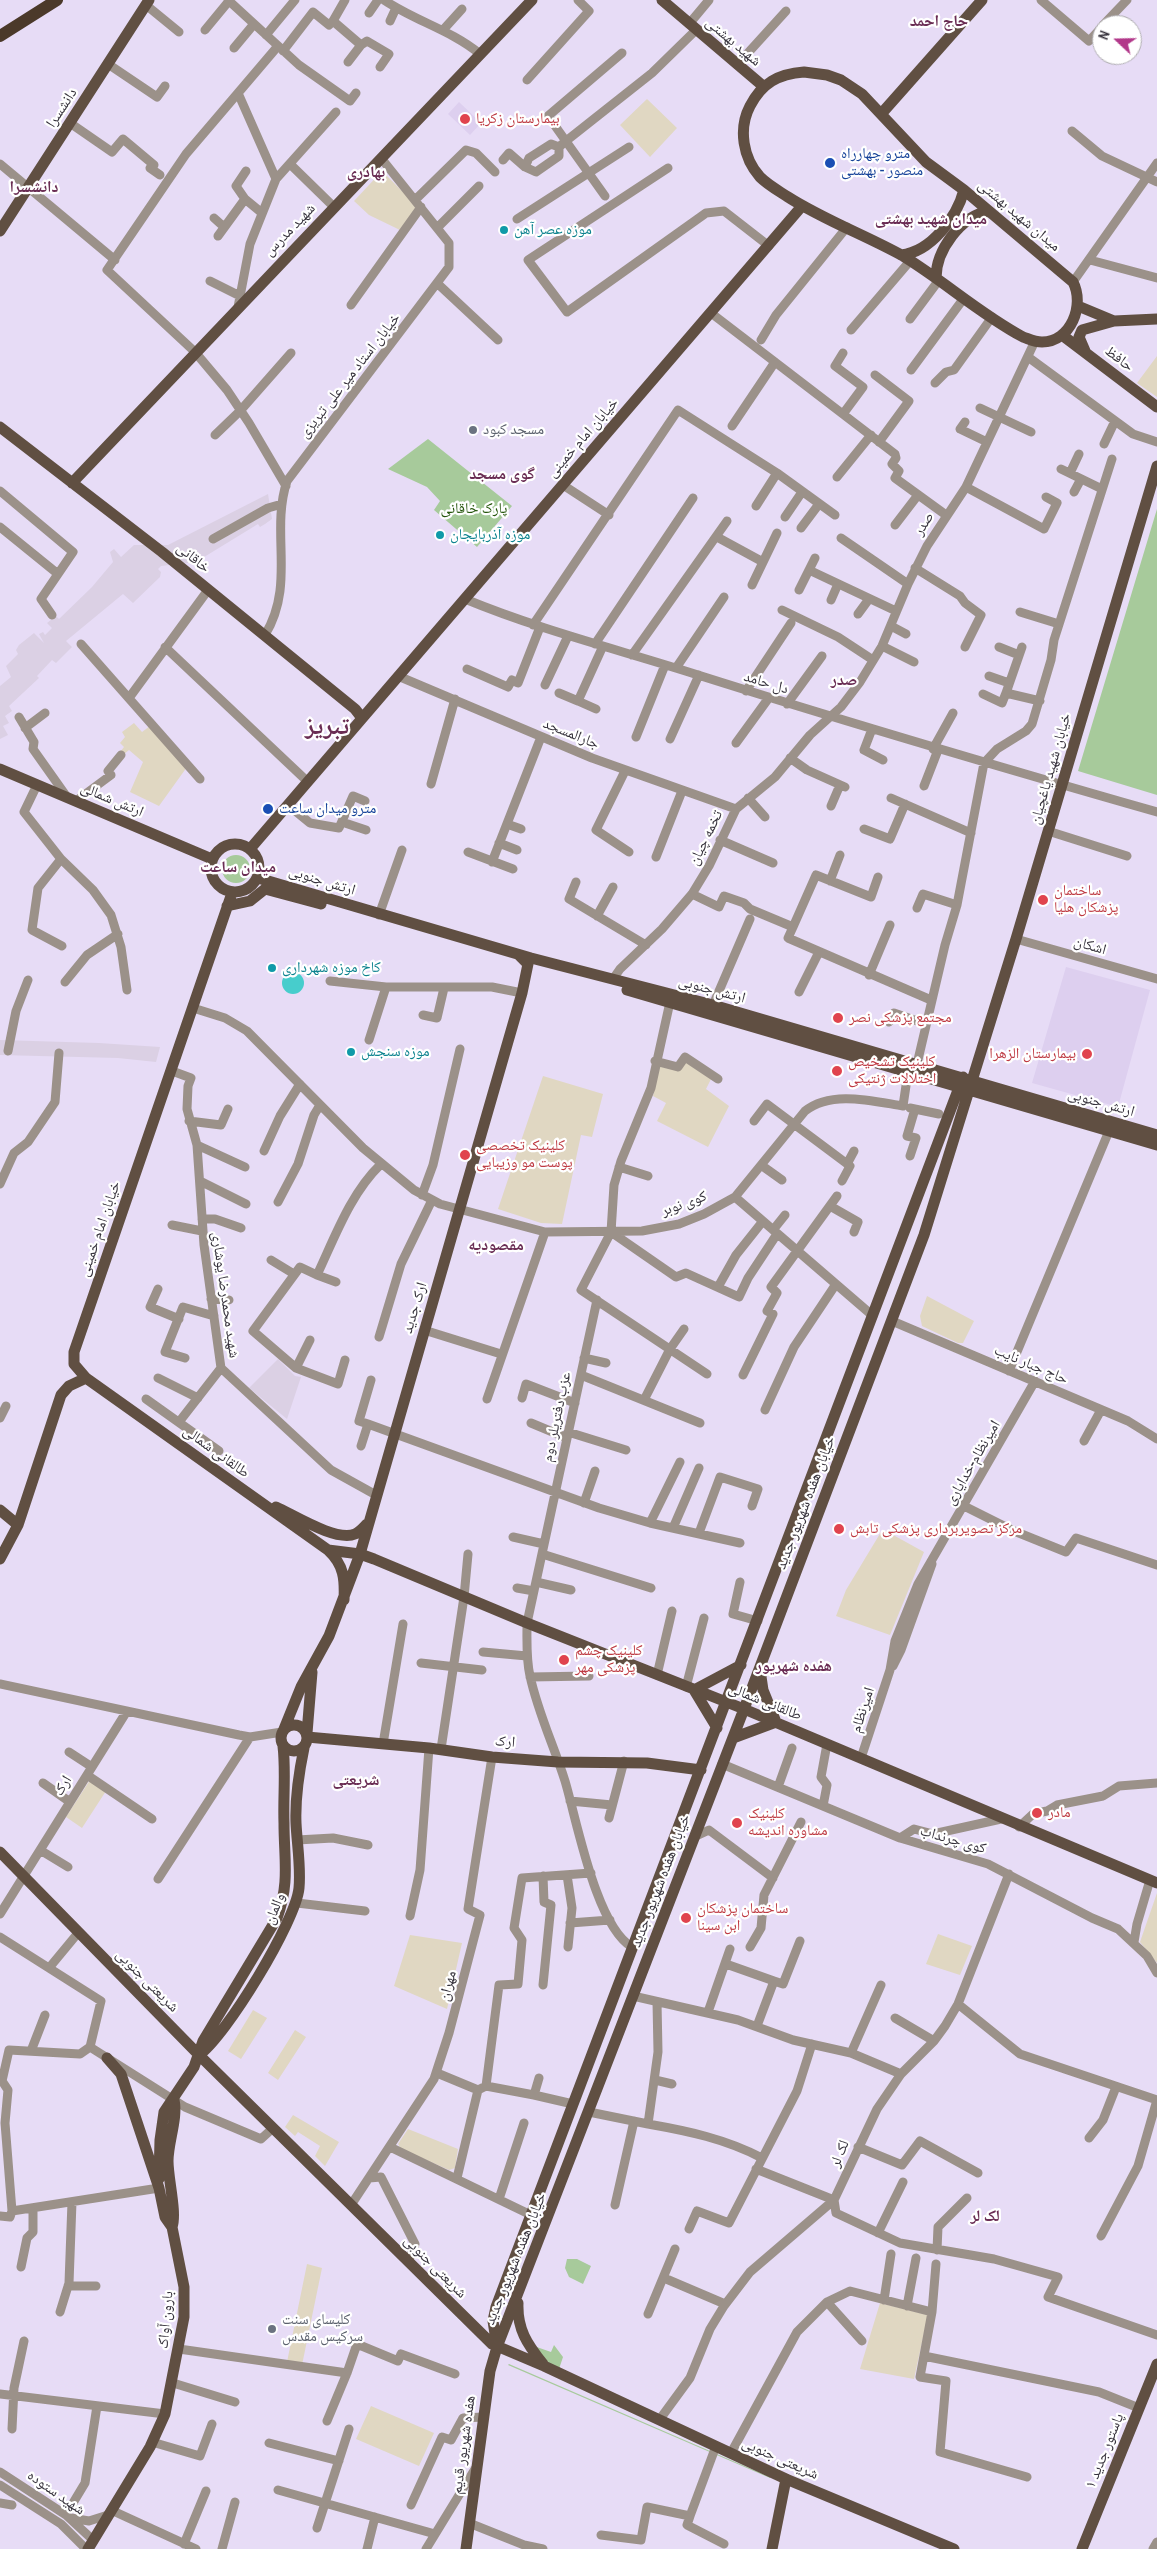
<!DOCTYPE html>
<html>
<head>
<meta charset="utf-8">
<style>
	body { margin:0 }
	#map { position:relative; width:1157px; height:2549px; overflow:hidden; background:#e7dcf6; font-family:"Archivo Narrow",sans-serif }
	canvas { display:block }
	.north { position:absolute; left:1092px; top:15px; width:50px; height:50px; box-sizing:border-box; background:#fff; border:1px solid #afadb1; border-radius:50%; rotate:291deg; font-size:14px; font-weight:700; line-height:20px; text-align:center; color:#36323c }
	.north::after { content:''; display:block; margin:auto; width:18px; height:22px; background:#b2388a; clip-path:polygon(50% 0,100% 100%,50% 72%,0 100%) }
</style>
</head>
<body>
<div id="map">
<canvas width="1157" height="2549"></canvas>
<div class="north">N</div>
</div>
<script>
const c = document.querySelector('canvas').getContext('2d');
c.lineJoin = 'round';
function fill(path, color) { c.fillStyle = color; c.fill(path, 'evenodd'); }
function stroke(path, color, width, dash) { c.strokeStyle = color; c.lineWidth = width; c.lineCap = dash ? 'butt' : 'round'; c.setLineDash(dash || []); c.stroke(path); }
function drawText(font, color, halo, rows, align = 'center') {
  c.font = font + ' "Archivo Narrow","Noto Naskh Arabic",sans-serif'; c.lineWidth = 4.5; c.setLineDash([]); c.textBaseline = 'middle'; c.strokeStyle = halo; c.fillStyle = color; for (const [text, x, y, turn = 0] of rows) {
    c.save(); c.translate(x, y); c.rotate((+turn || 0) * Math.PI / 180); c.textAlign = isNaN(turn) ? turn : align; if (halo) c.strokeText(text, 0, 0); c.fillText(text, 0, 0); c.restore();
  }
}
fill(new Path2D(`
	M268,494L272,519L265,524L260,527L258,524L196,562L161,566L158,569L161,572L160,577L133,603L123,594L66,641L72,647L56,663L52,660L37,676L39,678L9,706L12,711L5,716L9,723L3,726L8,735L0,739V686L11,677L6,666L18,654L16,650L19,645L34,633L44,643L39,634L43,632L45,635L52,628L47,623L56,616L59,619L92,587L113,562L110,552L114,549L121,557L134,545H168Z
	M0,1040L99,1043L160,1047L156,1062L118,1058L0,1055Z
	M278,1359L295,1376L301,1377L287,1419L249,1388Z`), '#dbd0e4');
fill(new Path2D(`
	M459,102L481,123L470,135L448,114Z
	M1066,967L1150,990L1118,1107L1032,1083Z`), '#ddcfef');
fill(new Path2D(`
	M647,99L677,128L650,157L620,125Z
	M382,171L417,206L400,230L369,215L354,201Z
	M1157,356V397L1137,383Z
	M134,723L142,732L150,726L187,767L159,806L130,792L143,762L129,750L123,755L120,752L124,747L120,743L125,737L122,732Z
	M684,1059L713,1075L706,1089L729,1106L708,1147L657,1121L666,1103L653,1096L660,1063L678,1067Z
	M543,1076L603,1094L592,1137L581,1135L562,1224L541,1223L498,1209Z
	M927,1296L974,1321L963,1343H958L922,1326L920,1316Z
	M886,1531L924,1552L890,1635L836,1616L846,1590L881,1532Z
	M90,1780L106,1791L82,1828L66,1817Z
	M1157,1893V1963L1140,1942Z
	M938,1934L972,1946L960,1975L926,1964Z
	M410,1935L462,1943L447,2009L394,1986Z
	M253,2010L267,2018L241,2059L228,2051Z
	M295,2030L306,2037L278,2080L268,2073Z
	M293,2115L339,2142L325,2166L315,2156L320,2146L298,2132L295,2136L285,2127Z
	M408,2129L458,2149L455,2168L449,2170L401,2149L398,2144Z
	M307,2264L322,2268L302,2365L287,2362Z
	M880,2303L928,2315L914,2379L860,2369Z
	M371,2406L434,2433L419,2466L356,2439Z`), '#e0d7c2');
fill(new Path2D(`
	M428,439L512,506L477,547L434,510L440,501L427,487L388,469Z
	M1157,509V795L1078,771Z
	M222 869a14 14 0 1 1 28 0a14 14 0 1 1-28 0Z
	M567,2259H577L591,2266L583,2284L569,2277L565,2268Z
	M531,2345L551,2352L554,2345L563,2357L558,2372Z
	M509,2364L770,2477V2478L508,2365Z`), '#a7ca9b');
fill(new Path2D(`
	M282 983a11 11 0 1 1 22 0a11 11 0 1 1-22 0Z`), '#47cdcc');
stroke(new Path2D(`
	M228,0L299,65L350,101L356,93
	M384,0C415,21 451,30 480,54
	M1041,0L1089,41L1102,27
	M146,5L179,32
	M369,13L378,0
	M333,21L345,0
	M390,21L396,8
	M689,24L709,0
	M1103,25L1127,0
	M205,30L229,1
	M443,30L462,9
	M266,35L295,0
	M234,48L254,24
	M283,51L313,12L329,25L333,21L361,45L367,41L389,54L380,67
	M348,62L361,45
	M108,64L157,97L165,86
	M737,65L786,11
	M527,80L589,11L578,0
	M238,93L186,154L107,270L195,352L227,390L249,423L286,486
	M70,123L112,152L123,139L154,165L150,168L160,175
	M1072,131L1102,156L1157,182
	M503,160L509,153L525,167L536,172L559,156V147
	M0,164L115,260
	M290,164L334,207
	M525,167L529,158L551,144L559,147L566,141L652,73L696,30
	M668,168L528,260L567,312L706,213L724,211L769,246
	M246,171L236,186L245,199L262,213
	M276,179L336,112
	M605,196L548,116L622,53
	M415,200L466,150L476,153L495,172
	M214,218L224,227
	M517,219L629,147
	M438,227L479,186
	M218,236L245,199
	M1090,260L1157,278
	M210,281L240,296
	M1073,282L1157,163
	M438,284L498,340
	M351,305L421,207
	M238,307L250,244L276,179L238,93L278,46
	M711,313L895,454L896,458L892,464L899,471L895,478L946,515
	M910,319L939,280
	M851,330L910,261
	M761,340L776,315L847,227
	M843,353L835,366L863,387L843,414
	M1028,357L1133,434L1157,442
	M911,370L964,298
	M875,375L909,401L879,442
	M935,383L946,372L954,370L992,317
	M980,408L1031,432
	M965,422L960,429L987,442
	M732,426L775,362
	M215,435L240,411L291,353
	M1104,444L1115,421
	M1061,469L1102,489
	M1070,473L1079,454
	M837,477L871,435
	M563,485L609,515
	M966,487L1044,529L1057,503L1046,497
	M0,491L73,552L41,599L52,615
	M1074,492L1081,479
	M756,506L777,473
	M785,517L802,492
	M895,525L918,495
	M0,527L58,574
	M801,528L819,504
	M717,537L763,562
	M841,538L908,584
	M213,539L268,508L282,504
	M915,568L960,596L965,603L981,615L965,647
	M809,570L896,611
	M752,585L777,533
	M799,590L815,558
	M465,599C540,630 620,650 698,675C850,723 1003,768 1157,812
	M831,600L838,584
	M782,610L838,637L873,660
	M1020,612L1059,624
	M858,614L869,599
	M533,625L678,410L777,473L835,515
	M891,626L906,634
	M265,635C296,584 270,533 287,481L449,267V243L381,158
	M81,644L200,779
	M595,644L693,498
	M882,646L914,662
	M165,647L308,782
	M999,647L1019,655
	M1022,647L1006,693L1040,701
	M632,655L727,521
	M676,668L724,597
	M467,669L508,687L512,680L518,683L540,627
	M398,676L592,758L736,809
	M989,676L1009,683
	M545,685L568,636
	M746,691L791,623
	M559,693L578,701L603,646
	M983,694L1002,703L1006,693
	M129,698L208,590
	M578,701L596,709
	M787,704L822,656
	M19,717L34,742L33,749L67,797
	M25,728L45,713
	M872,729L864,750L883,760
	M636,737L665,665
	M670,739L699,675
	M736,743L768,699
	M933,749L953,713
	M790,758L807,770L845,787
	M625,771L596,830L629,852
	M431,784L455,699
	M37,785L24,812L61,859L93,890L111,915L121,947L127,990
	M924,786L938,750
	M748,798L765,817
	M891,798L971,833
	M76,801L111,775L108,771L121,755
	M288,805L310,823L339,828L353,796L365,801
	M831,806L840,785
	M342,822L366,830
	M507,824L521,829
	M864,829L890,839L905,804
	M1048,831L1127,856
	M720,840L773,863
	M499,843L517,850
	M468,852L513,869
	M656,857L682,791
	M61,859L38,888L32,930L62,946
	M492,862L541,737
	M830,881L840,855
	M576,882L569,899L646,945
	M692,894L719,907L724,896L744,903L750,909L793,927L788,938L931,1000
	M917,908L923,894L957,905
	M379,915L402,850
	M597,916L613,887
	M793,927L816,875L871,897L878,877
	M1016,939L1157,979
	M869,975L890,925
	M613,979L620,969L662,929L692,894L709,866L736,809L775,777L810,735L841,707L860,682L882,646L908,584L927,546L966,487L1035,341
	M330,981L386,987H492L522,993
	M65,982L87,955L118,934
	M799,992L819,952
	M670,1002L651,1088L621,1161L614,1185L611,1232L581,1290L707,1374
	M713,1005L750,919
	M193,1008L225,1018L247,1031L363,1148L414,1190L440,1204L545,1232L642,1231L679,1224L704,1214L735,1197L805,1111C831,1090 872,1101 903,1106L908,1072
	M423,1015L437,1018L444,988
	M889,1022L894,1013L926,1024
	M369,1040L386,987
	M8,1051L16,1011L28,980
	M655,1061L678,1067L685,1057L718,1079
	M917,1064L945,945L957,905L984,763L997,749L1026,731L1032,724L1051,660L1054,640L1112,459
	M172,1071L191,1078L188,1086L187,1109L197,1145L204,1245L221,1368L331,1470L376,1495
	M910,1108L939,1114
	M189,1121L221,1125L228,1109
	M754,1121L767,1104L850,1166L842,1181
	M197,1145L245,1167
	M264,1151L280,1116L300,1084
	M910,1156L916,1138L907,1136L915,1109
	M847,1164L854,1151
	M761,1165L782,1180
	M619,1167L648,1176
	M200,1181L246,1204
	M0,1184L14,1153L28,1142L55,1102L59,1053
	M422,1195L433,1165L460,1049
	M735,1197L873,1316
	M278,1202L298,1164L314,1115L320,1105
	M830,1206L858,1222L854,1232
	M202,1219H215L241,1228
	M172,1225L202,1231
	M773,1230L785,1215
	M611,1232L676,1277L686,1273L739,1297L748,1278L777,1234
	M271,1260L294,1274
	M317,1275L336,1282
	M718,1287L736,1255L763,1221
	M158,1289L150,1307L179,1319
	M211,1299L229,1300
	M597,1300L527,1623C527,1641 526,1659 530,1676C538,1713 554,1746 565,1781C577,1821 596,1926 632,1947
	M892,1321L1128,1421L1157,1439
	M424,1330L501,1354
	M379,1337L401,1264L432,1200
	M185,1358L165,1352L183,1307L214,1316
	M584,1358L606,1363
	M345,1360L338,1384L296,1368L253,1331L300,1267L317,1275C335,1237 350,1194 381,1164
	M296,1368L310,1340
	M1009,1371L1109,1131
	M581,1375L700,1423
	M743,1375L773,1314L767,1311L777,1293L771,1287L837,1196
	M158,1378L198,1398
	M522,1398L526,1384L575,1403
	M146,1399L219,1451
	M487,1399L545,1232
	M644,1400L670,1349L684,1329
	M765,1410L794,1347L836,1284
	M0,1418L6,1406
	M179,1422L221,1368
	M531,1423L567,1438
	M368,1424L599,1508L650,1523L740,1543
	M568,1432L626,1450
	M1084,1441L1101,1410
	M361,1446L368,1424L359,1421L371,1380
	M584,1503L595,1471
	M964,1506L1014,1531L1066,1552L1076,1538L1157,1565
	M650,1523L680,1462
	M673,1528L699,1468
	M699,1533L720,1477L758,1489L752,1506
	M513,1537L544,1544
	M542,1554L651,1588
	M536,1582L571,1590
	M740,1582L733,1614L758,1621
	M517,1588L534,1591
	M483,1652L527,1656
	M421,1663L482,1670
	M893,1666L901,1650L932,1564
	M657,1675L672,1611
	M530,1677L589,1676
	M0,1684L239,1735L250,1737L282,1732
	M686,1687L704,1618
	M383,1744L403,1624
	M441,1749L464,1597L468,1554
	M69,1752L92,1767
	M861,1758L890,1670L895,1641L918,1584L1035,1381
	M722,1764L900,1838L988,1864L1092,1918L1118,1929L1147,1956L1157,1973
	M87,1775L152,1819
	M43,1783L70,1802
	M778,1787L792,1748
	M570,1801L612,1805
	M823,1806L827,1785L821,1777L827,1744
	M609,1818L624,1761
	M1019,1827L1033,1814L1047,1811L1057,1805L1103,1796L1119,1786L1157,1783
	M694,1837L709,1830L773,1878
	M900,1838L914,1829L933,1834L1001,1819
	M297,1840L333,1838L368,1845
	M40,1850L68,1867
	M567,1875L572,1908L568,1947
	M158,1879L250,1737
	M297,1903L365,1911
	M0,1914L127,1711
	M410,1916L420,1870L429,1748
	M570,1923L610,1920
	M0,1937L101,2001L90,2047L185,2107L261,2139L273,2128
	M1134,1942L1137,1924L1150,1880
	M750,1947L761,1928L764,1895L801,1822
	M726,1964L774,1981
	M49,1968L78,1933
	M543,1985L551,1905L544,1902L543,1876
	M633,1996L738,2020L793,2040L851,2053L901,2074
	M958,2004L1020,2054L1157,2100
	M708,2012L730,1949
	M895,2018L934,2041
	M757,2026L774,1981L783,1984L800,1941
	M31,2051L45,2015
	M851,2053L881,1985
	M437,2073L478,2090
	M655,2080L672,2084
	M486,2086L499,1985L518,1984L522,1940L514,1928L522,1878L591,1873
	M534,2095L573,2104
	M589,2112L648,2124L658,2052L657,2002
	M648,2124C688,2131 726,2139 762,2158
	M1089,2138L1103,2120L1116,2087
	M390,2147L531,2215
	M858,2147L902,2165L920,2141L978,2173
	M756,2169L834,2200L836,2213L900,2243L994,2259L1058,2277L1048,2297L1157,2335
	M369,2178L381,2177L415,2244L408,2262
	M457,2178L478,2090L486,2086L534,2095L539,2078
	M499,2199L524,2123
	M351,2205L434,2079L449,2033L480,1915L468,1909L492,1757
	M615,2205L634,2121
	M12,2211L5,2123L8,2090L2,2081L9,2050L80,2054L90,2047
	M0,2216L10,2217L12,2211L159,2188
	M689,2229L697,2211L729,2223L797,2091L812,2044
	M878,2233L903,2182
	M1101,2236L1138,2166L1157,2100
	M937,2250L938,2227L967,2198
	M21,2267L27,2238L33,2232V2208
	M664,2278L725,2304
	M68,2286H96
	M884,2300L891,2254
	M827,2302L850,2291L932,2312L920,2377L946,2381L940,2452L1027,2477
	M907,2306L916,2258
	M60,2312L69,2283L72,2202
	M932,2312L936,2264
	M648,2314L675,2249
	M179,2349L347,2373
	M924,2356L1099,2392L1139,2408
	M173,2383L235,2402
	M0,2394L165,2414
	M660,2419L690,2378L710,2329L724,2306L750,2272L834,2200L877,2109L901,2074L934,2041L945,2026L958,2004L1009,1874
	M327,2421L347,2373L357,2344L398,2361L401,2354L455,2374
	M12,2429L14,2388L24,2341
	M152,2442L200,2456L212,2424
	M269,2443L339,2461
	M731,2453L797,2332L827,2302L862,2341
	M0,2472L66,2515L93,2540
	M0,2485L61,2524L86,2549
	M278,2490L435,2534
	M0,2503L12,2505
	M411,2505L442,2437L451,2440L463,2418L483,2417
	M70,2508L85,2483L97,2406
	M111,2510L196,2549
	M690,2516L687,2525L724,2544
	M71,2518L89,2521L108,2515
	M469,2523L524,2545L526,2549
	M317,2528L349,2429
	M601,2535L641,2540L647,2507L690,2516L716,2446
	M184,2544L206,2491
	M524,2545L543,2549
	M222,2549L235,2502
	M367,2549L375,2517
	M426,2549L475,2469
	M1153,2549L1157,2542`), '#9b9189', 9);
stroke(new Path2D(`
	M662,0L763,86
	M804,72L827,75L841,80L862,94L926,162L964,190L1073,282C1085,305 1071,342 1042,342C1035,342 1029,339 1023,337C980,314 944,281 903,256C865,235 824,220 788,197C779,191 768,185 760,177C743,158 738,129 750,106C762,83 778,74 804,72Z
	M882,113L982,0
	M0,231L149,0
	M901,255C931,252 957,217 964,190
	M936,278C936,250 961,216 989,211
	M1078,306L1114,321L1157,319
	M1062,335L1157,407
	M1085,351L1079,337L1082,330L1114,321
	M0,427L162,552L355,709L362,718
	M72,483L532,0
	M0,769L212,859
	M211 868a24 24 0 1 1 48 0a24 24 0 1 1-48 0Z
	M250,849L802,206
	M258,878L531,958L713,1005L1157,1135
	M232,893L74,1352V1364L86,1378L328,1550C344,1565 345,1579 344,1600
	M227,906L250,901L265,889L321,904
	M627,990L1157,1145
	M276,1507C294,1515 336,1542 355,1534C360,1532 364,1527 367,1524
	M0,1510L18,1525
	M328,1550L360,1554L374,1559L527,1623L744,1709L1157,1883
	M0,1559L18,1525L61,1395L69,1386L86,1378
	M281 1738a13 13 0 1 1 26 0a13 13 0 1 1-26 0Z
	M717,1728L694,1690L741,1665
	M284,1729L301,1687L329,1636L360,1554L522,993L528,964L519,955
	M307,1733L312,1672
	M307,1737L429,1748L492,1757L558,1762L647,1763L701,1770
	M733,1738L776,1722L763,1690L760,1670
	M0,1852L197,2053L492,2344L544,2366L786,2479L954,2549
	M199,2055C226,2036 296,1921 299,1888C301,1867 297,1844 296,1823C295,1798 299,1772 304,1748
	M159,2179L160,2140L164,2112L194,2067L203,2041L277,1918C290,1883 284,1859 284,1823C283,1797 286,1772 283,1746
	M172,2227C177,2213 168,2179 168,2161C168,2142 178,2118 174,2100
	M518,2303C517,2329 527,2344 543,2364
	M497,2347L493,2321L496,2307L963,1077
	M88,2549L150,2447L165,2414L184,2317V2287L172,2227L165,2217L159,2188L121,2074L107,2058
	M466,2549L490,2371L497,2347L744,1709L924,1235L1016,939L1157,466
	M772,2549L786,2479
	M1082,2549L1157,2364`), '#604f42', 11);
stroke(new Path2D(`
	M0,36L57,0`), '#4b392a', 12);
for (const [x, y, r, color] of [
	[465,119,6,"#e0444e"],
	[830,163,6,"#1a4fb4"],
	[504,230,5,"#0f9aa8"],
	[473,430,5,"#6b7280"],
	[440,535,5,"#0f9aa8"],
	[268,809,6,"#1a4fb4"],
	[1043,900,6,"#e0444e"],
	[272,968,5,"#0f9aa8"],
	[838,1018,6,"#e0444e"],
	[351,1052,5,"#0f9aa8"],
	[1087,1054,6,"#e0444e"],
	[837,1071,6,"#e0444e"],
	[465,1155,6,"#e0444e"],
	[839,1529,6,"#e0444e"],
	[564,1660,6,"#e0444e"],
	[1037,1813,6,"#e0444e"],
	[737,1823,6,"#e0444e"],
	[686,1918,6,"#e0444e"],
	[272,2329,5,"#6b7280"]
]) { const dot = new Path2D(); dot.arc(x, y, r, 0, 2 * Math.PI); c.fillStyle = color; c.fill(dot); stroke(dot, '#fff', 2); }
drawText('15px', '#36323c', '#fff', [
	["شهید بهشتى",733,42,40],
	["دانشسرا",62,108,-57],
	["میدان شهید بهشتی",1019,216,40],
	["شهید مدرس",290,230,-46],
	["حافظ",1119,359,37],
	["خیابان استاد میر علی تبریزی",350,376,-52],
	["خیابان امام خمینی",583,438,-49],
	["صدر",924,524,-58],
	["خاقانی",193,558,39],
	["دل حامد",766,683,17],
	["جارالمسجد",571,734,22],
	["خیابان شهید یاغچیان",1051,769,-74],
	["ارتش شمالی",112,800,23],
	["تخمه چیان",706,838,-64],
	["ارتش جنوبی",322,881,17],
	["اشکان",1090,946,16],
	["ارتش جنوبی",712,990,15],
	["ارتش جنوبی",1101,1103,16],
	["کوی نوبر",684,1204,-20],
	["خیابان امام خمینی",100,1229,-71],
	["شهید محمدرضا یوشاری",225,1295,82],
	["ارک جدید",415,1308,-73],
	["حاج جبار نایب",1031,1365,23],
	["عزب دفتریلر دوم",557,1417,-78],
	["طالقانی شمالی",216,1452,36],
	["امیرنظام-خدایاری",973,1463,-60],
	["خیابان هفده شهریور جدید",806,1503,-69],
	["طالقانی شمالی",765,1702,22],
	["امیرنظام",863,1710,-72],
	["ارک",505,1742,5],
	["ارک",63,1786,-58],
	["کوی چرنداب",953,1840,16],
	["خیابان هفده شهریور جدید",661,1881,-69],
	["والمان",275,1909,-68],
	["شریعتی جنوبی",147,1981,45],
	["مهران",448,1986,-75],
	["لک لر",840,2154,-67],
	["خیابان هفده شهریور جدید",516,2259,-68],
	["شریعتی جنوبی",435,2267,45],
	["بارون آواک",166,2320,-85],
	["هفده شهریور قدیم",464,2445,-82],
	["پاستور جدید ۱",1105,2451,-68],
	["شریعتی جنوبی",780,2459,24],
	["شهید ستوده",56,2493,35]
]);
drawText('15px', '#be3a42', '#fff', [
	["بیمارستان زکریا",476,119],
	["ساختمان",1054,891],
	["پزشکان هلیا",1054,908],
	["مجتمع پزشکی نصر",849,1018],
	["بیمارستان الزهرا",1076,1054,"right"],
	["کلینیک تشخیص",848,1062],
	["اختلالات ژنتیکی",848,1079],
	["کلینیک تخصصی",476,1146],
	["پوست مو وزیبایی",476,1163],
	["مرکز تصویربرداری پزشکی تابش",850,1529],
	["کلینیک چشم",575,1651],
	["پزشکی مهر",575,1668],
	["مادر",1048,1813],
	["کلینیک",748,1814],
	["مشاوره اندیشه",748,1831],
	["ساختمان پزشکان",697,1909],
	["ابن سینا",697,1926]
], 'left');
drawText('15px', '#164399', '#fff', [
	["مترو چهارراه",841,154],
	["منصور - بهشتی",841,171],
	["مترو میدان ساعت",279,809]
], 'left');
drawText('15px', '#0d838f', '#fff', [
	["موزه عصر آهن",514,230],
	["موزه آذربایجان",450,535],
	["کاخ موزه شهرداری",282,968],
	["موزه سنجش",361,1052]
], 'left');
drawText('15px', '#5b616d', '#fff', [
	["مسجد کبود",483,430],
	["کلیسای سنت",282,2320],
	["سرکیس مقدس",282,2337]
], 'left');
drawText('15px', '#24550a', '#fff', [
	["پارک خاقانی",474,509]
]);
drawText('bold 16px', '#6a2d54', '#fff', [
	["حاج احمد",939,22],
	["بهادری",366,173],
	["دانشسرا",34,188],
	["میدان شهید بهشتی",931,220],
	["گوی مسجد",502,475],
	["صدر",844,681],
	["میدان ساعت",238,868],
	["مقصودیه",496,1246],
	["هفده شهریور",794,1667],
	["شریعتی",356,1781],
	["لک لر",985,2217]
]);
drawText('bold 25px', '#6a2d54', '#fff', [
	["تبریز",327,727]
]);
</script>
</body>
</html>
